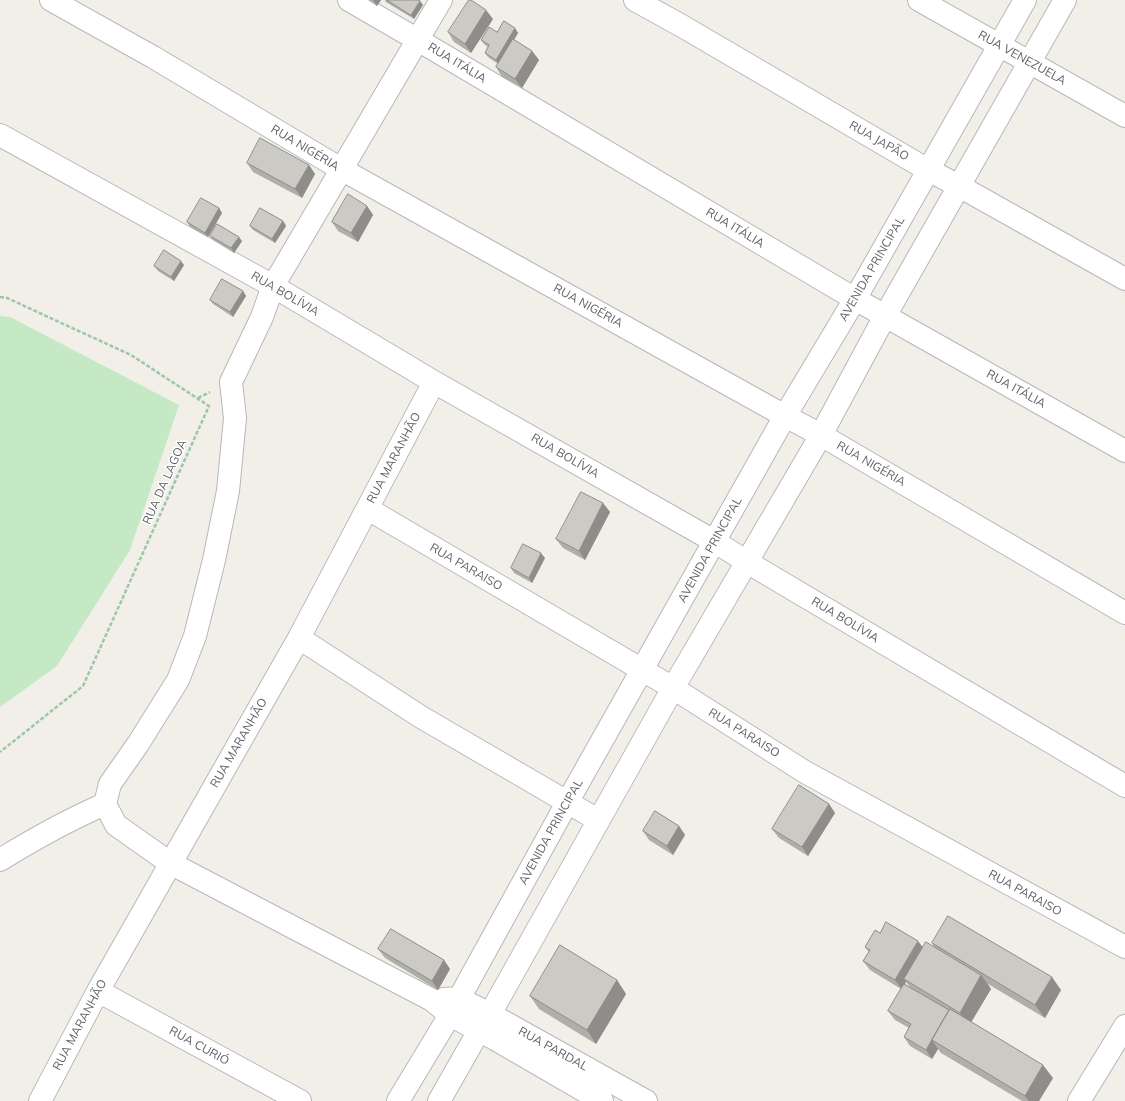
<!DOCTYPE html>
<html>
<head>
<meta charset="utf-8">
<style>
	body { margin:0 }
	canvas { display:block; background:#f1efe8 }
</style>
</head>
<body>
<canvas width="1125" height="1101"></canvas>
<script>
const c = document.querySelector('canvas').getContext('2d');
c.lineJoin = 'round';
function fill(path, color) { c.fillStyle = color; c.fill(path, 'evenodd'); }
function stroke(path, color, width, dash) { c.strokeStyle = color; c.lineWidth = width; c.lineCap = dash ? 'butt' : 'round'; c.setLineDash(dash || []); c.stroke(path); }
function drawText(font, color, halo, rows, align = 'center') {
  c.font = font + ' Mulish,sans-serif'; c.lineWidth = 3; c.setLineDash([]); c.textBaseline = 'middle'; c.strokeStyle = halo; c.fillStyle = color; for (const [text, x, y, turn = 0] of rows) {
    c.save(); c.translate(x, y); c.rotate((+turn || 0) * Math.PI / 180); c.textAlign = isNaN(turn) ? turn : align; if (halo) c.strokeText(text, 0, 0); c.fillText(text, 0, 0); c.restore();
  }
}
fill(new Path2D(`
	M0,316L10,317L179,405L130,550L57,666L0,707Z`), '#c5e8c5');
const minor = new Path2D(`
	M51,0L153,57L341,169L785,416L821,435L1125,613
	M349,0L418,40L855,299L1125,451
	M441,0L273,286L262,317L231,382L235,418L228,491L214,560L195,636L178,680L138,744L110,784L105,804L116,825L170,863L432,1000L450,1015L495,1039L602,1101
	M635,0L682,26L928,170L959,186L1125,279
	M919,0L1125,116
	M0,135L273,286L434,382L714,541L747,562L1125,786
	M368,509L673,688L805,772L1125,947
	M299,638L421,717L598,820
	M0,860C34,839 68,820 105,804
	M98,991L300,1101
	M444,999L458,998L490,1014L646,1101
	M40,1101L98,991L299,638L434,382
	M398,1101L450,1015L568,801L785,416L855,299L1025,0
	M439,1101L484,1022L490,1014L673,688L821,435L885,316L1065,0
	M1079,1101L1125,1026`);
stroke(minor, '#b5b8bc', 24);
stroke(new Path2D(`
	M0,297L7,298L131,355L209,406L83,686L0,752
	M198,398L210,392`), '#9cc7a9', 2.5, [4, 2]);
stroke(minor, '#fff', 22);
fill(new Path2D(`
	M368,0H381L377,6Z
	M385,0H419L423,5L414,19L386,2Z
	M493,19L471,53L454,42L448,32Z
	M515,28L518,33L514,40L532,51L539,60L522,88L502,77L496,67L498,64L488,57L485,53L488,47L485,45L481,40L497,32Z
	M247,163L309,165L315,174L302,198L253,172Z
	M367,206L373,215L358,242L338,231L332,222Z
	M219,208L222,213L208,237L190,227L187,222Z
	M283,221L286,226L275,243L253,230L250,226Z
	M210,236L242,241L234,253L213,240Z
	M184,265L174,281L158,271L154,266Z
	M243,291L246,296L233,317L213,304L210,300Z
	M603,503L610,512L585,560L563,548L556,539Z
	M545,558L532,583L514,573L511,568Z
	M829,804L835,813L808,856L779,838L772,829Z
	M679,826L685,835L673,855L649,840L643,831Z
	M880,933L923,948L934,947L932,943L1061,990L1045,1018L988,984L991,989L971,1022L1053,1078L1039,1101H1022L941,1053L938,1049L932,1059L910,1046L904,1037L909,1028L895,1020L888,1011L901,989L870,970L863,961L869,952L865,947ZM906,982L910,987L905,984Z
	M378,949L444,960L450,969L438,990L385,958Z
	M617,980L626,994L596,1044L539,1009L530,996Z`), '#afaea9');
fill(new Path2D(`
	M373,0H381L377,6Z
	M420,1L423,5L414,19L411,15Z
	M486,10L493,19L471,53L465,44Z
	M515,28L518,33L499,64L496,60Z
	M532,51L539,60L522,88L515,79Z
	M309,165L315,174L302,198L295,189Z
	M367,206L373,215L358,242L351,233Z
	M219,208L222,213L208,237L205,233Z
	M283,221L286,226L275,243L272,239Z
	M239,237L242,241L234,253L231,248Z
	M181,261L184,265L174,281L171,277Z
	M243,291L246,296L233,317L230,312Z
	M603,503L610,512L585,560L579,551Z
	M541,553L545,558L532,583L529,578Z
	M829,804L835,813L808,856L802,847Z
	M679,826L685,835L673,855L667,846Z
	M918,941L925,950L904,979L906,982L902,989L895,980Z
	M444,960L450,969L438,990L432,981Z
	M981,975L991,989L969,1026L960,1013Z
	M1052,977L1061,990L1045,1018L1035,1005Z
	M617,980L626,994L596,1044L587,1030Z
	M932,1040L938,1049L932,1059L926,1050Z
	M1043,1065L1053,1078L1039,1101H1029L1025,1096Z`), '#8f8d8a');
const building = new Path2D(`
	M387,0H419L420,1L411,15Z
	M469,0H471L486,10L465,44L448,32Z
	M504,21L515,28L496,60L485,53L489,45L481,40L489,27L497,32Z
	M513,39L532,51L515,79L496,67Z
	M260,138L309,165L295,189L247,163Z
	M348,194L367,206L351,233L332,222Z
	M201,198L219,208L205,233L187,222Z
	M260,208L283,221L272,239L250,226Z
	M217,224L239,237L231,248L210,236Z
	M164,250L181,261L171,277L154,266Z
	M222,279L243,291L230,312L210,300Z
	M581,492L603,503L579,551L556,539Z
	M523,544L541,553L529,578L511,568Z
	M799,785L829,804L802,847L772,829Z
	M655,811L679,826L667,846L643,831Z
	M948,916L1052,977L1035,1005L932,943Z
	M886,922L918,941L895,980L863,961L870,950L865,947L875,930L880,933Z
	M391,929L444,960L432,981L378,949Z
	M926,942L981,975L960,1013L904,979Z
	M560,945L617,980L587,1030L530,996Z
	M904,984L949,1010L926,1050L904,1037L911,1024L888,1011Z
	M950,1009L1043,1065L1025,1096L932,1040Z`);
fill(building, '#cccac5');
stroke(building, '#8f8d8a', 1);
drawText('12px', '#5f6368', '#fff', [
	["RUA VENEZUELA",1022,58,29],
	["RUA ITÁLIA",457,63,31],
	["RUA JAPÃO",879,141,30],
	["RUA NIGÉRIA",305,148,31],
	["RUA ITÁLIA",735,228,31],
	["AVENIDA PRINCIPAL",872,269,-60],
	["RUA BOLÍVIA",285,294,30],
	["RUA NIGÉRIA",588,306,29],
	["RUA ITÁLIA",1016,389,29],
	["RUA BOLÍVIA",565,456,30],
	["RUA MARANHÃO",394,458,-62],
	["RUA NIGÉRIA",871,464,30],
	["RUA DA LAGOA",165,482,-66],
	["AVENIDA PRINCIPAL",710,550,-61],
	["RUA PARAISO",466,567,30],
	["RUA BOLÍVIA",845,620,31],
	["RUA PARAISO",744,733,32],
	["RUA MARANHÃO",239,743,-60],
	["AVENIDA PRINCIPAL",551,832,-61],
	["RUA PARAISO",1025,893,29],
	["RUA MARANHÃO",80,1025,-62],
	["RUA CURIÓ",199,1046,29],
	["RUA PARDAL",553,1049,29]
]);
</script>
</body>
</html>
